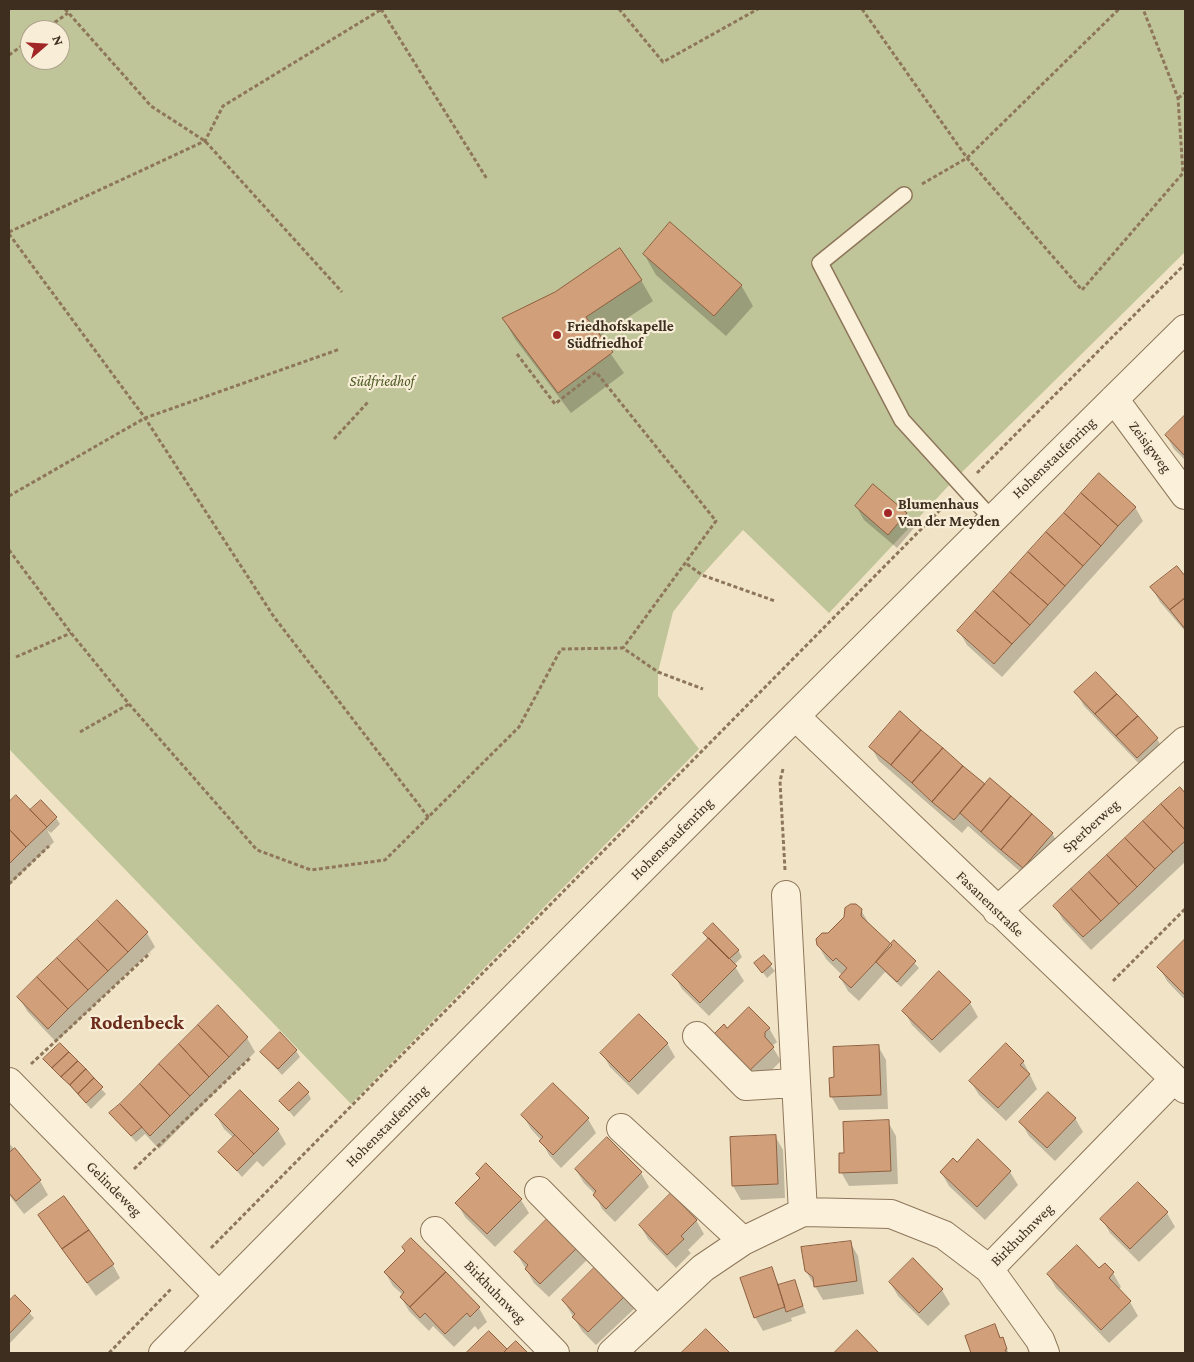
<!DOCTYPE html>
<html>
<head>
<meta charset="utf-8">
<style>
	body { margin:0 }
	#map { position:relative; width:1194px; height:1362px; overflow:hidden; background:#f1e4c6; font-family:"Crimson Pro",serif }
	canvas { display:block }
	.frame { position:absolute; inset:0; border:10px solid #3e2e1f; pointer-events:none }
	.north { position:absolute; left:20px; top:20px; width:50px; height:50px; box-sizing:border-box; background:#f8eed7; border:1px solid #aea18d; border-radius:50%; rotate:71deg; font-size:14px; font-weight:700; line-height:20px; text-align:center; color:#3e2e1f }
	.north::after { content:''; display:block; margin:auto; width:18px; height:22px; background:#a12727; clip-path:polygon(50% 0,100% 100%,50% 72%,0 100%) }
</style>
</head>
<body>
<div id="map">
<canvas width="1194" height="1362"></canvas>
<div class="frame"></div>
<div class="north">N</div>
</div>
<script>
const c = document.querySelector('canvas').getContext('2d');
c.lineJoin = 'round';
function fill(path, color) { c.fillStyle = color; c.fill(path, 'evenodd'); }
function stroke(path, color, width, dash) { c.strokeStyle = color; c.lineWidth = width; c.lineCap = dash ? 'butt' : 'round'; c.setLineDash(dash || []); c.stroke(path); }
function drawText(font, color, halo, rows, align = 'center') {
  c.font = font + ' "Crimson Pro",serif'; c.lineWidth = 4.5; c.setLineDash([]); c.textBaseline = 'middle'; c.strokeStyle = halo; c.fillStyle = color; for (const [text, x, y, turn = 0] of rows) {
    c.save(); c.translate(x, y); c.rotate((+turn || 0) * Math.PI / 180); c.textAlign = isNaN(turn) ? turn : align; if (halo) c.strokeText(text, 0, 0); c.fillText(text, 0, 0); c.restore();
  }
}
fill(new Path2D(`
	M9,9H1185V252L955,479L829,613L743,530L702,575L673,612L658,672V696L699,749L351,1104L9,749ZM30,30H60V60H30Z`), '#c0c599');
fill(new Path2D(`
	M644,254L741,285L753,306L726,336L656,275Z
	M641,280L653,301L599,337L624,373L571,413L515,339L503,318Z
	M1185,417V460L1174,449L1166,435Z
	M856,506L906,514L914,528L897,548L864,520Z
	M1135,507L1143,521L1002,677L967,645L959,631Z
	M1176,567L1185,578V631L1160,602L1152,588Z
	M1076,692L1157,739L1165,752L1146,771L1084,706Z
	M871,747L985,786L1052,833L1060,847L1031,881L968,826L962,833L879,761Z
	M1180,788L1185,794V862L1091,950L1063,920L1055,906Z
	M16,797L34,815L56,818L60,824L51,833L47,830L54,842L9,885V804Z
	M861,910L869,924L890,946L894,942L919,968L901,987L885,972L859,1001L848,991L840,977L842,975L826,959L818,945Z
	M147,933L155,947L56,1042L27,1011L19,997Z
	M704,933L738,950L742,957L734,965L744,981L709,1016L682,989L674,975L708,940Z
	M1185,941V1000L1167,981L1159,967Z
	M763,957L775,971L767,978L756,963Z
	M939,973L970,1003L978,1017L940,1053L912,1025L904,1011Z
	M218,1007L247,1038L255,1052L159,1149L145,1134L136,1142L111,1114Z
	M769,1028L777,1042L772,1046L781,1061L754,1087L727,1030Z
	M667,1043L675,1057L638,1095L610,1067L602,1053Z
	M60,1044L106,1094L91,1109L45,1059Z
	M878,1046L886,1060L888,1109L839,1110L831,1096L836,1078Z
	M296,1051L300,1057L282,1075L261,1052Z
	M1023,1061L1037,1089L1006,1121L979,1095L971,1082Z
	M240,1092L278,1130L286,1144L263,1167L257,1161L242,1177L220,1152L234,1138L224,1129L216,1115Z
	M308,1093L311,1099L294,1117L281,1101Z
	M523,1116L588,1119L596,1133L561,1168L549,1155L541,1140L531,1129Z
	M1075,1118L1083,1132L1055,1161L1029,1136L1021,1122Z
	M888,1122L896,1136L898,1184L849,1186L841,1172L845,1155Z
	M775,1136L783,1150L785,1198L741,1200L733,1186Z
	M607,1139L641,1173L649,1187L615,1222L602,1209L595,1194L584,1183L576,1170Z
	M9,1143L40,1181L48,1195L24,1214L9,1195Z
	M941,1172H1010L1018,1185L985,1220L949,1186Z
	M477,1174L521,1200L529,1213L495,1247L465,1217L457,1203L480,1180Z
	M1167,1213L1175,1227L1139,1262L1110,1233L1102,1219Z
	M39,1216L113,1265L120,1278L96,1296Z
	M551,1217L587,1260L549,1297L534,1283L516,1252Z
	M696,1220L704,1234L688,1250L691,1253L676,1268L648,1239L640,1225Z
	M850,1242L858,1256L864,1294L823,1300L806,1271Z
	M599,1265L635,1308L596,1345L582,1331L563,1300Z
	M771,1269L780,1286L794,1282L806,1313L791,1318L792,1321L763,1331L755,1317Z
	M1099,1270L1113,1273L1121,1287L1118,1290L1130,1302L1138,1316L1109,1343L1056,1288L1048,1274Z
	M385,1272L479,1308L487,1322L478,1330L475,1326L454,1347L433,1326L429,1331L409,1311L401,1297L403,1295L393,1286Z
	M890,1282L942,1290L950,1304L928,1326L898,1296Z
	M15,1297L34,1318L9,1344V1303Z
	M994,1325L1009,1353H973L966,1336Z
	M489,1332L507,1351L516,1342L527,1353H467Z`), '#0003');
const building = new Path2D(`
	M670,222L742,285L714,316L643,254Z
	M620,248L642,280L586,317L613,352L558,393L502,318L555,292Z
	M1185,415V456L1165,435Z
	M1099,473L1136,507L1118,526L1081,493Z
	M873,484L907,513L888,535L855,506Z
	M1081,493L1118,526L1101,546L1064,513Z
	M1064,513L1101,546L1083,566L1046,532Z
	M1046,532L1083,566L1065,586L1028,552Z
	M1028,552L1065,586L1048,605L1010,572Z
	M1177,566L1185,576V598L1170,610L1150,587Z
	M1010,572L1048,605L1030,625L993,591Z
	M993,591L1030,625L1012,644L975,611Z
	M1185,598V629L1170,610Z
	M975,611L1012,644L994,664L957,631Z
	M1096,672L1117,694L1095,714L1074,692Z
	M1117,694L1138,716L1116,736L1095,714Z
	M900,711L921,730L891,765L869,747Z
	M1138,716L1158,738L1137,758L1116,736Z
	M921,730L943,748L912,783L891,765Z
	M943,748L963,766L932,802L912,783Z
	M963,766L985,784L954,820L932,802Z
	M990,778L1011,796L981,832L960,813Z
	M1180,787L1185,793V830L1161,804Z
	M16,795L47,827L26,847L9,829V802Z
	M1011,796L1032,814L1001,850L981,832Z
	M41,800L57,817L47,827L30,810Z
	M1161,804L1185,830V841L1173,852L1143,821Z
	M1032,814L1053,833L1023,868L1001,850Z
	M1143,821L1173,852L1155,869L1125,838Z
	M9,829L26,847L9,864Z
	M1125,838L1155,869L1137,887L1107,855Z
	M1107,855L1137,887L1119,904L1089,872Z
	M1089,872L1119,904L1101,921L1071,889Z
	M1071,889L1101,921L1083,937L1053,906Z
	M117,900L148,932L128,952L97,920Z
	M851,904H856L862,909L861,916L892,945L851,988L839,977L847,968L836,958L833,961L817,945L816,939L822,933H828L844,917L845,908Z
	M97,920L128,952L108,971L77,939Z
	M713,923L739,950L729,959L703,933Z
	M709,938L737,966L700,1003L672,975Z
	M77,939L108,971L88,990L57,958Z
	M1185,939V995L1157,967Z
	M894,940L916,961L897,982L876,962Z
	M764,955L772,964L762,973L754,963Z
	M57,958L88,990L68,1009L37,977Z
	M939,971L971,1002L932,1040L902,1011Z
	M37,977L68,1009L48,1029L17,997Z
	M218,1005L248,1037L229,1057L198,1025Z
	M749,1007L770,1028L765,1032V1037L774,1047L746,1074L710,1038L724,1024L727,1028Z
	M639,1014L668,1043L629,1082L600,1053Z
	M198,1025L229,1057L209,1077L179,1044Z
	M280,1032L297,1050L278,1069L260,1052Z
	M60,1043L69,1052L52,1068L43,1059Z
	M1006,1043L1024,1061L1020,1065L1030,1074L998,1108L969,1081Z
	M179,1044L209,1077L190,1096L159,1064Z
	M879,1045L881,1095L830,1097L829,1078L834,1077L833,1047Z
	M69,1052L78,1061L61,1077L52,1068Z
	M78,1061L86,1069L70,1085L61,1077Z
	M159,1064L190,1096L170,1116L140,1084Z
	M86,1069L94,1078L78,1094L70,1085Z
	M94,1078L103,1087L86,1103L78,1094Z
	M299,1082L309,1092L289,1111L279,1101Z
	M553,1083L589,1118L553,1155L539,1141L543,1137L521,1115Z
	M140,1084L170,1116L150,1136L120,1104Z
	M240,1090L279,1129L254,1154L215,1115Z
	M1048,1092L1076,1118L1047,1148L1019,1122Z
	M120,1104L142,1127L131,1136L109,1113Z
	M889,1120L891,1171L839,1173V1153H844L843,1122Z
	M235,1135L254,1154L237,1171L218,1152Z
	M776,1135L778,1184L732,1186L730,1137Z
	M607,1137L642,1172L606,1209L593,1195L596,1191L575,1169Z
	M978,1139L1011,1171L977,1207L940,1172L953,1158L957,1162Z
	M15,1148L41,1180L16,1201L9,1193V1153Z
	M486,1163L522,1199L487,1234L455,1203L480,1178L476,1174Z
	M1138,1182L1168,1212L1130,1249L1100,1219Z
	M671,1193L697,1220L681,1236L684,1239L667,1255L639,1225Z
	M64,1196L89,1230L62,1249L38,1215Z
	M551,1215L580,1245L540,1284L525,1269L528,1265L514,1252Z
	M89,1230L114,1264L87,1283L62,1249Z
	M411,1238L446,1272L410,1307L400,1297L404,1292L384,1272L405,1251L402,1247Z
	M851,1241L857,1281L814,1287L813,1277L805,1271L801,1247Z
	M1077,1245L1099,1268L1105,1263L1114,1272L1109,1278L1131,1301L1101,1330L1047,1274Z
	M913,1258L943,1289L919,1313L889,1282Z
	M599,1263L628,1293L588,1332L572,1317L575,1314L562,1300Z
	M772,1267L785,1307L754,1318L740,1278Z
	M446,1272L480,1307L470,1317L467,1313L445,1334L425,1313L420,1318L410,1307Z
	M795,1280L803,1306L786,1312L778,1285Z
	M15,1295L31,1311L9,1334V1301Z
	M995,1324L1000,1338L1003,1337L1007,1349L1005,1350L1007,1353H971L965,1336Z
	M706,1329L730,1353H681Z
	M857,1330L879,1353H834Z
	M489,1331L507,1349L503,1353H466Z
	M516,1341L528,1353H503L507,1349Z`);
fill(building, '#d19f7a');
stroke(building, '#8f5f3f', 1);
const service = new Path2D(`
	M904,195L820,263L902,420L992,519`);
const minor = new Path2D(`
	M1114,399L1185,495
	M796,717L1185,1089
	M786,895L803,1212
	M997,911L1185,741
	M697,1036L746,1086L794,1083
	M9,1082L219,1296
	M621,1128L743,1241
	M539,1191L657,1311
	M435,1231L555,1353
	M989,1269L1174,1079
	M163,1353C501,1009 842,668 1185,329
	M612,1353L703,1268L743,1241L803,1212L891,1214L944,1235L989,1269L1040,1340L1045,1353`);
stroke(service, '#8e765a', 18);
stroke(minor, '#8e765a', 30);
stroke(new Path2D(`
	M65,9L151,106L205,141L342,292
	M381,9L487,179
	M619,9L663,62L758,9
	M862,9L967,158L1082,290L1183,173L1178,98L1143,9
	M44,30L68,13
	M9,55L30,40
	M1178,98L1185,93
	M922,184L967,158L1119,9
	M9,232L205,141L223,106L382,9
	M9,234L145,418L274,617L429,818
	M517,354L555,404L596,372L716,521L623,648
	M334,439L369,401
	M977,473L1185,264
	M9,496L145,418L340,349
	M9,550L71,633L129,704L257,850L311,870L385,860L519,727L561,649L623,648L658,672L703,689
	M687,564L702,575L775,601
	M16,657L71,633
	M80,732L129,704
	M783,769L780,781L785,870
	M9,884L49,846
	M1113,981L1185,909
	M31,1064L150,953
	M134,1169L250,1058
	M211,1248L948,502
	M109,1353L172,1288`), '#8e765a', 3, [4, 2.5]);
stroke(service, '#fbf1db', 15);
stroke(minor, '#fbf1db', 28);
for (const [x, y, r, color] of [
	[557,335,5,"#a12727"],
	[888,513,5,"#a12727"]
]) { const dot = new Path2D(); dot.arc(x, y, r, 0, 2 * Math.PI); c.fillStyle = color; c.fill(dot); stroke(dot, '#f8eed7', 2); }
drawText('bold 15px', '#3e2e1f', '#f8eed7', [
	["Friedhofskapelle",567,326],
	["Südfriedhof",567,343],
	["Blumenhaus",898,504],
	["Van der Meyden",898,521]
], 'left');
drawText('italic 15px', '#4d5b24', '#f8eed7', [
	["Südfriedhof",382,381]
]);
drawText('15px', '#3e2e1f', '#f8eed7', [
	["Zeisigweg",1150,447,53],
	["Hohenstaufenring",1054,458,-44],
	["Sperberweg",1091,826,-42],
	["Hohenstaufenring",672,839,-45],
	["Fasanenstraße",990,904,44],
	["Hohenstaufenring",387,1126,-45],
	["Gelindeweg",114,1189,45],
	["Birkhuhnweg",1022,1235,-45],
	["Birkhuhnweg",495,1292,46]
]);
drawText('bold 20px', '#6d2d1c', '#f8eed7', [
	["Rodenbeck",137,1023]
]);
</script>
</body>
</html>
